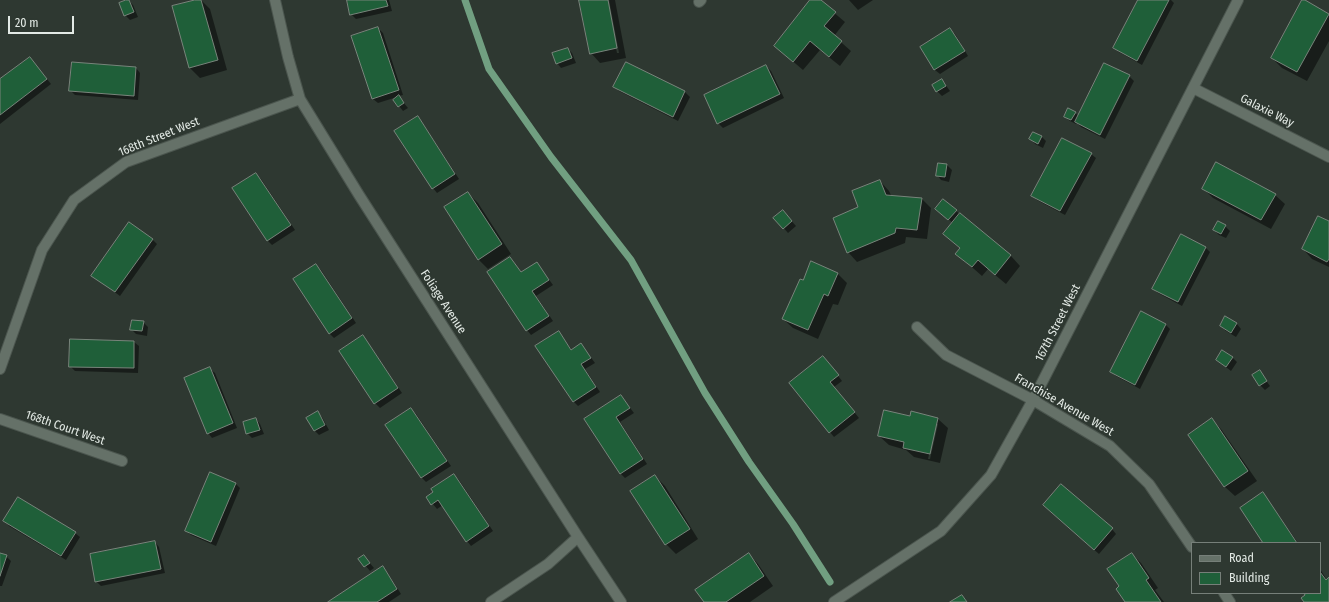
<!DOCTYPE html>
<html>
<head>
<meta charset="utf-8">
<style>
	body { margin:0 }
	#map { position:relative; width:1329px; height:602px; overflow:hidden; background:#2e3831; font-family:"Fira Sans Condensed",sans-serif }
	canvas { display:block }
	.legend { position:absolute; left:1191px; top:542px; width:130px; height:52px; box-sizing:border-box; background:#2e3831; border:1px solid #767f79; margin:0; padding:5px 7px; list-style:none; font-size:12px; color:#e3eae5 }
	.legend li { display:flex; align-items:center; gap:8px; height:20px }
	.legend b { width:20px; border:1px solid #767f79 }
	.scale { position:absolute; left:8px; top:16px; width:66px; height:18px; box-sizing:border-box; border:2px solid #e3eae5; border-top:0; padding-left:5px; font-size:12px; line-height:14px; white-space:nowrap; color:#e3eae5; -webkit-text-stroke:3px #2e3831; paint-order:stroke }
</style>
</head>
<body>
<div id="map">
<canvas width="1329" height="602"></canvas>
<ul class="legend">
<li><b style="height:5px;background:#657168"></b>Road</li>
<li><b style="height:11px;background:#1f5f39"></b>Building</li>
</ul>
<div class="scale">20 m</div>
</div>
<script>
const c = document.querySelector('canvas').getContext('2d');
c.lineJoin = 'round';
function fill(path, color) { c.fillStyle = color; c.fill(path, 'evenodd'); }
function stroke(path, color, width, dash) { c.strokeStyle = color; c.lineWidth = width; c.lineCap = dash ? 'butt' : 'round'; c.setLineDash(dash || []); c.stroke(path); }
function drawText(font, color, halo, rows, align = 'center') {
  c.font = font + ' "Fira Sans Condensed",sans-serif'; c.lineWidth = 3.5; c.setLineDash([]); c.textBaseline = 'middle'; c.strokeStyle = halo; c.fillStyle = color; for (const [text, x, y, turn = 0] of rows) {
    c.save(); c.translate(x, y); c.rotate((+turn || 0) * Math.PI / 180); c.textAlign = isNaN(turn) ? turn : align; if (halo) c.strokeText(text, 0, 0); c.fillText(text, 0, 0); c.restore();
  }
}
fill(new Path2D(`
	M128,0L133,5L138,17L130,20L125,15Z
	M199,0H201L210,9L227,70L200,78L190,68L173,7Z
	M348,0H389L392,11L356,19L351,14Z
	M580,0H607L617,53H619L609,0H615L626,58L600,63L591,53Z
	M812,0H819L845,22L834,36L851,51L840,66L820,50L803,70L775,46Z
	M849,0H873L858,10Z
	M1139,0H1171L1174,3L1142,65L1119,52L1114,48Z
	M1329,14V41L1307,81L1282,68L1272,58Z
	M378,28L383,33L403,95L398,96L408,108L403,111L399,106L397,97L378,103L373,99L353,37Z
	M950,30L955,34L968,56L940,74L935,70L922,47Z
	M568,49L572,53L576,63L561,68L557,63Z
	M30,58L51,84L0,124V81Z
	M627,63L685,92L690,97L678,121L619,91L615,87Z
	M766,66L771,71L784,98L723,128L718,123Z
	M136,68L140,73L138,100L75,95L70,90Z
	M1129,76L1134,81L1105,139L1081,127L1077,123L1076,124L1070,121L1065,116L1075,113L1079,116Z
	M942,80L950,91L942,96L937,91Z
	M418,117L422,122L459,179L437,193L433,188Z
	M1041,136L1046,141L1043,148L1035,144L1031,139Z
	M1091,154L1096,158L1065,215L1037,200L1033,196Z
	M939,164L947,165L952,170L949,182L941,180L937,175Z
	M256,174L261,179L295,230L272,245L268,241L234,189Z
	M880,181L889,191L892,197L922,199L931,208L927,239L906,237L905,243L857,262L848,252L860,208Z
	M1203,188L1275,195L1285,204L1271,229L1213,198Z
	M468,193L478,203L511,254L488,269L479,260L445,208Z
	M956,211L1011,256L1020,266L1006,284L988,269L982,276L957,254L961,249L944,234L953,223L941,213Z
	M787,216L796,226L788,233L775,218Z
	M1329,222V267L1312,259L1303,249Z
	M1225,226L1230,231L1226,238L1219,235L1214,230Z
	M152,239L157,244L120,296L93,276Z
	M1205,247L1210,252L1182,306L1158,293L1153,289Z
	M510,258L522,273L537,263L553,285L536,296L553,321L531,335L527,330Z
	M316,265L321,270L356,323L334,338L329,333Z
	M838,274L847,283L838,305L833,304L818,339L793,328L783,319L804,281Z
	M1226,318L1237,324L1241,329L1236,337L1226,331L1221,326Z
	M143,322L148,327L147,336L136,334L132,330Z
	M1165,324L1170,329L1140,389L1116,376L1111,372Z
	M558,332L572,350L581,344L595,363L585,369L600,392L578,406L574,402L537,346Z
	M363,336L367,341L402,393L380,408L375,403L340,351Z
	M71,340L134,342L139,346L138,373L75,371L70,366Z
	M1232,357L1237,362L1231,371L1217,360Z
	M827,361L842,381L834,387L859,418L834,437L790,383Z
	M210,369L215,373L237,428L212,438L208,433Z
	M1259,371L1270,386L1265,390L1260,385Z
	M621,396L634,413L620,422L647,464L625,478L620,473L585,419Z
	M411,409L416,414L451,466L426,482L422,478L387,426Z
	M317,413L322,417L329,430L319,435L315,431Z
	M912,413L938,419L948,428L940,463L914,457L906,450L889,445L879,436L911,417ZM936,424H938L930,459H928Z
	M256,419L260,424L264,434L252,438L247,433Z
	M1212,420L1221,429L1257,481L1235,496L1225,487L1189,435Z
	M454,475L459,480L493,531L471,546L467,541L443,505L437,509L427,497Z
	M655,476L665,486L698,539L676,554L666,544Z
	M235,483L240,488L216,546L191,535L186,531Z
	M1263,493L1267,498L1298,543H1265Z
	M1049,510L1112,529L1116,534L1099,554Z
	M5,521L75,533L80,537L66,560L9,526Z
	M155,542L159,547L165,573L101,586L96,581Z
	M0,554L6,556L11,561L2,586H0Z
	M749,554L758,564L773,586L750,602H705Z
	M1132,554L1141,563L1158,588L1155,590L1164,602H1126L1121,587Z
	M360,559L368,561L374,568L370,571Z
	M383,568L387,572L401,594L389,602H330Z
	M1320,569L1327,580L1329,578V602H1305L1307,595L1305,593H1320Z`), '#0007');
stroke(new Path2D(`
	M465,0L489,69L551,157L631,260L705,393L749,462L793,524L830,582`), '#719f81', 7);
const building = new Path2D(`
	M126,0H129L134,12L124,16L119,3Z
	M195,0H201L218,60L189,68L172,6Z
	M347,0H386L388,6L350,15Z
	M579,0H608L617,48L590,54Z
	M810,0H821L836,12L824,26L842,41L829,57L810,41L793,62L774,46Z
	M1138,0H1169L1137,61L1113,48Z
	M1302,0H1305L1329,14L1297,72L1271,58Z
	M378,27L399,90L372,99L351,36Z
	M950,28L965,51L934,70L920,47Z
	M568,48L572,58L556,64L552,53Z
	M30,57L47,79L0,115V79Z
	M72,62L136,67L134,96L69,91Z
	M626,62L685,91L673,117L613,87Z
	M1104,63L1130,75L1100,135L1075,122Z
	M766,65L780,94L717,124L704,95Z
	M942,79L946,86L936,92L932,85Z
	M399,95L404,103L398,107L393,100Z
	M1068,108L1076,112L1071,120L1064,117Z
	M418,116L455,174L432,189L394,131Z
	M1033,132L1042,136L1038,144L1029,139Z
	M1062,138L1092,153L1060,211L1031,196Z
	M1216,162L1276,194L1261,220L1202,189Z
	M938,163L947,164L945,177L936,176Z
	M256,173L291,225L267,241L232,188Z
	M880,180L886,195L922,198L917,230L896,228L895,233L847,253L833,218L858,207L852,191Z
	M468,192L502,244L478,260L444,207Z
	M943,199L957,210L948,220L935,209Z
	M783,210L792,221L783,229L773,218Z
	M960,213L1011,255L995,275L978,260L972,267L955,254L960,248L943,234Z
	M1318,216L1329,221V259L1327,262L1302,249Z
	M1218,221L1226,225L1221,234L1213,230Z
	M129,222L153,239L115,292L91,276Z
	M1181,234L1206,247L1178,302L1152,289Z
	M510,257L521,272L537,262L549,280L532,291L549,316L526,331L487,272Z
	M811,261L838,273L828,296L824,294L808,330L782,319L800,279L803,280Z
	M316,264L352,318L329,334L293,279Z
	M1141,311L1166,324L1135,385L1110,372Z
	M1225,316L1237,323L1231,333L1220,326Z
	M132,320L144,321L142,331L130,330Z
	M559,331L571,350L581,343L591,358L581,364L596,387L573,402L535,346Z
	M363,335L398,388L374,404L339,351Z
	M70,339L134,341V368L69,367Z
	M1222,350L1233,357L1226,367L1216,360Z
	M823,356L839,375L830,382L855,412L829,433L789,383Z
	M210,367L233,423L207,434L184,378Z
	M1260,370L1267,381L1259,386L1252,375Z
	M621,395L630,408L616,417L643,459L620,474L584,419Z
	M411,408L447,461L421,478L385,425Z
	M884,410L910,416L911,411L938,418L930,454L903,448L904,442L878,436Z
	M318,411L325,425L314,431L306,418Z
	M256,418L260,430L246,434L243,422Z
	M1212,418L1248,471L1224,487L1188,435Z
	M210,472L236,483L211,542L185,531Z
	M454,474L489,526L466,542L438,500L431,505L426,497L433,492L431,489Z
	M655,475L690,529L665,545L630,491Z
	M1061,484L1113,528L1094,550L1043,505Z
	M1263,492L1297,543H1263L1240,508Z
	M18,497L76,532L61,556L3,521Z
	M155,541L161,569L95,582L90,554Z
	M0,553L7,555L0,576Z
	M749,553L764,576L726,602H704L695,590Z
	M1132,553L1149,578L1146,580L1161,602H1125L1116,589L1119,586L1107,569Z
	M364,555L370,563L364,567L358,559Z
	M383,566L397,589L377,602H328Z
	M1320,572L1326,580L1329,577V602H1304L1301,598L1305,595L1304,593H1320Z
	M962,595L967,602H950Z`);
fill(building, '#1f5f39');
stroke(building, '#78847b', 1);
const minor = new Path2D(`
	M275,0L288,57L300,99L359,195L578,537L621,602
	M699,2L701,0
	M1193,88L1329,157
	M917,327L946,355L1033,400L1110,446L1149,484L1192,547
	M0,369L42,250L74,200L126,162L300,99
	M0,419L122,461
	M1224,593L1230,602
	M491,602L548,564L578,537
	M834,602L941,531L991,475L1033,400L1238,0`);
stroke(minor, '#4b554e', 12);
stroke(minor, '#657168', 10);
drawText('12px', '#e3eae5', '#2e3831', [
	["Galaxie Way",1267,111,27],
	["168th Street West",159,137,-22],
	["Foliage Avenue",443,302,57],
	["167th Street West",1058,323,-63],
	["Franchise Avenue West",1064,405,30],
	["168th Court West",65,428,19]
]);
</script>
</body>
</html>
